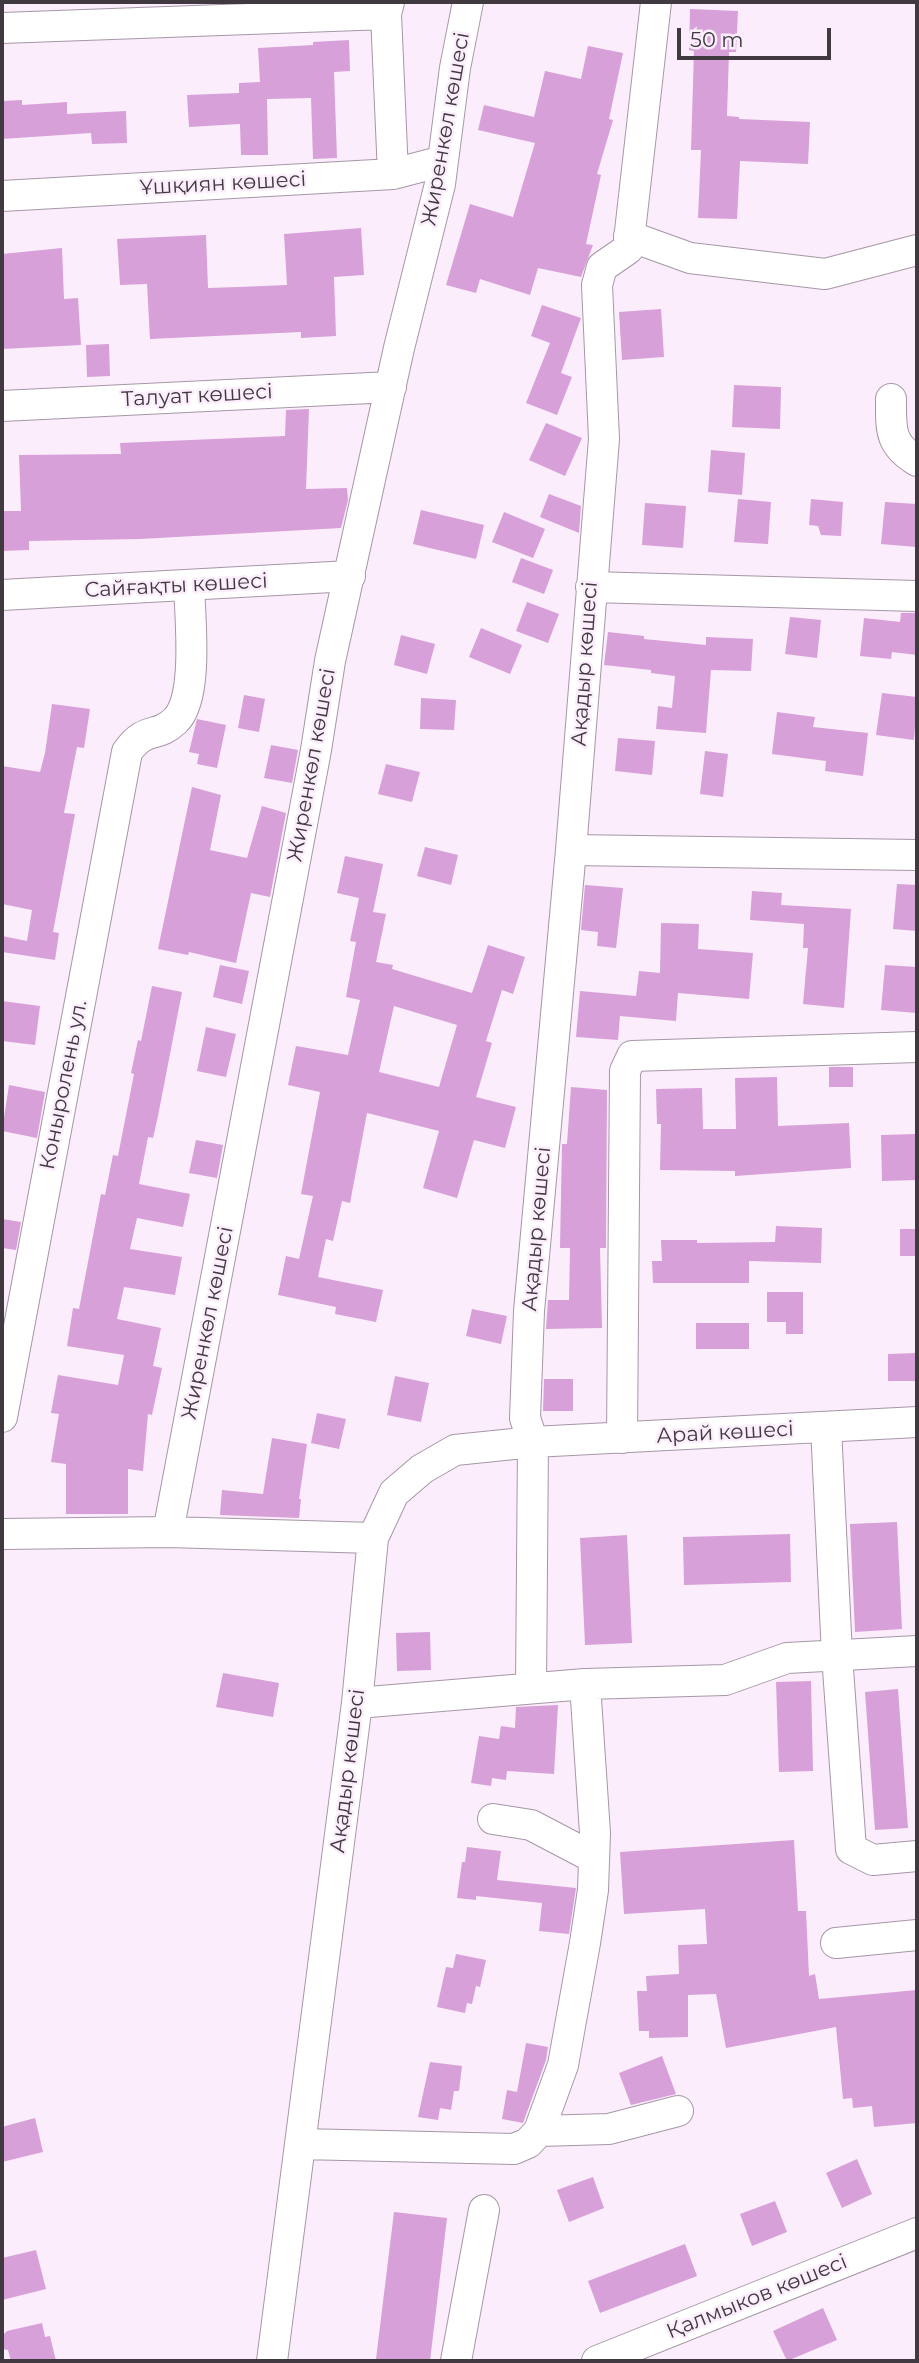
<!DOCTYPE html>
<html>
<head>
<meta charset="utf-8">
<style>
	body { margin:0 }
	#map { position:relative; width:919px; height:2363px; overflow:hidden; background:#fcedfc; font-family:Montserrat,sans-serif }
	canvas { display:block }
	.frame { position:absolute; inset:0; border:4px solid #403a40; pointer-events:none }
	.scale { position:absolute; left:677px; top:28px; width:154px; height:32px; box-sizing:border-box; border:4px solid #403a40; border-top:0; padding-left:9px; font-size:21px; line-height:24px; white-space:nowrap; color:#403a40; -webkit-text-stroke:5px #fcedfc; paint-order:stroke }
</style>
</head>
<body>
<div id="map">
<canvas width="919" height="2363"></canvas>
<div class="frame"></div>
<div class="scale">50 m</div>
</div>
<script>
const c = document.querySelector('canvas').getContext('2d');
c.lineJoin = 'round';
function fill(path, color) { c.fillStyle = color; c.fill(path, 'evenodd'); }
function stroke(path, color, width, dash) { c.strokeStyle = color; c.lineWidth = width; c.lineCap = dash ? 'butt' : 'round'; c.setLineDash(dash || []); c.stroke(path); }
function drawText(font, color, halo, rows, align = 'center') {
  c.font = font + ' Montserrat,sans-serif'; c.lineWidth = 5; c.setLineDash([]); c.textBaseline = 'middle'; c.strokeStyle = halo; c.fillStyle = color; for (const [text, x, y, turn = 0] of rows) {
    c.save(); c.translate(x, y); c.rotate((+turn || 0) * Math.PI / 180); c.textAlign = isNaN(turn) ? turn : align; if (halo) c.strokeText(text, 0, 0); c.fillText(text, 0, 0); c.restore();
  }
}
fill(new Path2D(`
	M690,9L738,11L736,52H729L727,116L739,117V119L810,122L808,164L740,161L737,219L698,218L701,150H691L694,51L689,50Z
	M349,40L350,71L334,72L337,158L313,159L311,98L267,99L268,155H241L240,124L189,127L187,95L239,93V83L260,82L258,48L313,45V42Z
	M588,46L623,53L609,119L613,120L597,174L601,175L586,244L593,245L581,277L538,268L530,295L480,279L476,293L446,285L470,204L513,217L535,143L478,130L484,105L534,117L545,71L581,79Z
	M22,100V105L67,102V114L126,111L127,143L92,144L91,133L2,139V101Z
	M361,228L364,275L334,277L336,336L301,338V332L150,339L147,284L120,285L117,239L206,235L208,288L238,287L287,285L284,234Z
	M62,248L64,299L78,298L81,345L2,349V254Z
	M542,305L581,318L561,373L572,377L557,415L526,403L550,343L531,336Z
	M661,309L664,357L622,360L619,312Z
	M109,344L110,376L87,377L86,345Z
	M734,385L781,387L780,429L732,427Z
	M309,409L306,489L347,488L348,500L341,528L140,539L29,541V550L2,551V511H21L19,455L121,454L120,443L285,436L286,410Z
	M546,423L582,438L565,476L529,460Z
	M711,450L745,453L742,495L708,492Z
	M549,494L581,506L579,533L540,517Z
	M738,499L771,502L768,544L734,542Z
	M811,499L843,502L841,536L821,535L818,526L809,525Z
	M885,502L917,504L916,547L881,544Z
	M645,503L686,506L683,548L642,545Z
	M421,510L484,525L476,559L413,544Z
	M504,512L545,529L533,558L492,542Z
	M521,558L553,570L544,594L512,582Z
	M527,602L559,614L548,643L516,631Z
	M901,613H917V655L892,652L891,659L860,656L864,618L900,622Z
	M790,617L821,620L817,658L785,654Z
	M481,628L522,645L510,674L469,657Z
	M608,632L644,636V639L706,645V637L753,639L751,671L711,670L706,733L656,729L658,706L672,708L675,676L651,673V670L604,665Z
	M401,635L435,644L427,674L394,665Z
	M882,693L917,697L914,740L876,735Z
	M244,695L265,699L259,732L238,728Z
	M421,698L456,700L454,730L420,729Z
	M52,704L90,709L84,748L77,747L64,813L75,814L53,932L59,933L55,960L2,952V936L27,941L32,910L2,904V766L40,772L45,753Z
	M777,712L815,717L813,727L868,733L863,776L825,771L826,761L772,754Z
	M197,719L226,725L217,768L197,764L199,754L189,752Z
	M618,738L655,741L652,775L615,771Z
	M271,745L298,750L292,783L264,778Z
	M705,751L728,754L723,797L700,794Z
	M386,764L420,772L412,802L378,794Z
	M192,787L221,795L210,850L247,858L262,806L286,813L270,897L251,893L236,963L189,952L188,955L158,949Z
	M425,847L458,855L451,885L417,876Z
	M345,856L383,864L373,912L386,914L376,962L393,965L392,969L472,993L488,945L525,957L513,994L502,990L486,1041L492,1043L476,1097L516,1107L505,1148L474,1140L457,1198L423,1188L439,1131L367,1113L350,1203L342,1201L333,1241L326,1239L318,1277L383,1290L376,1322L335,1314L336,1307L278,1295L286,1256L299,1259L313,1196L301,1194L320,1092L288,1085L296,1046L348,1055L360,1000L346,997L356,942L350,941L359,898L337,893ZM394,1006L457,1025L439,1087L379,1072Z
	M897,884L917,885V931L893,929Z
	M585,885L623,888L616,948L597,946L598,932L581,930Z
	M752,891L782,893L781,905L851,909L844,1008L803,1004L808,948H803L804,924L750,920Z
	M661,923L699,924L698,949L753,953L749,999L678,993L676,1021L620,1016L618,1040L576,1037L580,991L636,996L639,971L660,973Z
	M220,965L249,971L242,1004L213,997Z
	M885,965L917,967V1013L881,1010Z
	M152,986L182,992L158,1116L153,1138L148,1137L139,1184L190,1194L183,1227L137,1218L130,1249L182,1257L175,1295L124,1287L117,1319L161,1328L153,1366L162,1368L152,1415L148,1414L143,1471L128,1469V1514H66V1464L51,1462L59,1414L51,1413L58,1375L118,1385L124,1355L67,1346L73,1308L79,1309L101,1194L105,1195L113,1155L118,1156L134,1074L131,1073L138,1040L141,1041Z
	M2,1001L40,1006L35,1045L2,1041Z
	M206,1027L236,1034L226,1077L197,1071Z
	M829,1067H853V1087H829Z
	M777,1077L778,1126L849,1123L851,1168L735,1176V1171L660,1170L661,1124H657L656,1089L702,1088L703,1129H736L735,1078Z
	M9,1085L45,1092L37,1138L2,1131Z
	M571,1087L607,1090L606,1248H600L602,1328L546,1329L548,1300H569L570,1248H560L561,1195L562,1144H567Z
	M917,1134V1180L882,1181L881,1135Z
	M196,1140L223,1145L217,1178L189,1173Z
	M2,1219L21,1222L16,1250L2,1248Z
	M776,1226L822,1228L821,1263L749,1261V1283H653L652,1261H662L661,1240H697V1243L775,1242Z
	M900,1229H917V1256H900Z
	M767,1292H803V1334H786V1322H767Z
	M472,1309L507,1316L501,1344L466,1336Z
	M696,1323H749V1349H696Z
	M917,1353V1381H888V1354Z
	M395,1376L429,1383L421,1422L387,1415Z
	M544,1379H573V1411H543Z
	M317,1413L346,1419L339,1449L311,1443Z
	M272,1438L307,1444L299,1499H301L299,1518L220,1515L222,1490L263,1494Z
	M897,1522L902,1629L855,1632L850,1524Z
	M790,1534L791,1582L684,1585L683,1537Z
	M627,1535L632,1643L585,1645L580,1538Z
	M430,1632L431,1670L397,1671L396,1633Z
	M223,1673L279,1683L273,1717L216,1707Z
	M811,1681L813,1771L779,1772L776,1682Z
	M898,1689L908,1828L875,1830L865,1692Z
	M558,1705L554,1774L507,1771L506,1780L492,1778L491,1786L471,1783L479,1736L499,1739L501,1726L515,1728L516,1707Z
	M794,1840L798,1911H806L809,1976L815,1974L819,1999L917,1990V2123L874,2127L872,2106L853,2108L852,2098L843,2099L836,2027L726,2048L716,1994L688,1995V2037L649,2038V2031H639L637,1991H647L646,1976L679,1974L678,1945L707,1944L705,1909L624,1914L620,1852Z
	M467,1847L501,1851L497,1880L576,1888L569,1934L539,1931L542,1903L476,1896V1900L457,1898L462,1862H465Z
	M456,1954L486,1960L480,1987L476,1986L472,2004L467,2003L465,2013L437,2007L446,1967L453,1968Z
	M526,2043L548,2047L546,2060L523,2123L502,2119L507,2090L517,2092Z
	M662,2056L676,2094L631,2105L619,2073Z
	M430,2062L462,2066L459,2091H454L451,2110L440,2108L438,2120L418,2117Z
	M35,2118L43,2152L2,2162V2127Z
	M857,2159L872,2194L842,2208L826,2173Z
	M593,2177L604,2208L569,2222L557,2190Z
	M775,2201L787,2232L752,2246L740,2214Z
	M394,2212L447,2218L430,2361L376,2359Z
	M685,2244L697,2276L600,2313L588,2281Z
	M36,2250L46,2289L2,2300V2258Z
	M823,2308L837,2340L787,2361L773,2331Z
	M42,2323L45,2337L50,2336L56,2361H11L8,2350L2,2349V2336L7,2331Z`), '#d7a0d8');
const minor = new Path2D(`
	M389,2L386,14L393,174
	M2,28L386,14
	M2,196L393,174L443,161
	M629,236L690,258L825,274L917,250
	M891,399C891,429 889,444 917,461
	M2,406L391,387
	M591,587L917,596
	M2,595L350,576
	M571,850L917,855
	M2,1417L127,752C146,725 156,739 175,721C199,699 190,618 189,585
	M826,1427L837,1655L851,1849L873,1860L917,1856
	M622,1438L625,1071L632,1056L917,1047
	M168,1532L316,750L330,661L399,348L440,184L455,68L468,2
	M2,1534L168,1532L373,1538
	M531,1688L533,1442L525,1418L529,1311L571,850L604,439L597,285L602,267L628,249L656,2
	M357,1703L585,1684L725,1680L787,1658L917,1651
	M493,1819L531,1825L594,1858
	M836,1943L917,1935
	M539,2131L609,2129L678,2111
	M301,2144L514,2149L528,2143L539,2131L563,2065L585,1943L593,1890L595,1833L585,1684
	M272,2361L357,1703L373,1538L394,1493L422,1469L455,1450L533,1442L917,1422
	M456,2361L484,2210
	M597,2361L917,2233`);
stroke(minor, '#a597a5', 32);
stroke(minor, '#fff', 30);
drawText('21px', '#403a40', '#fcedfc', [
	["Жиренкөл көшесі",446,129,-80],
	["Ұшқиян көшесі",223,184,-3],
	["Талуат көшесі",197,396,-3],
	["Сайғақты көшесі",176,586,-3],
	["Ақадыр көшесі",585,664,-86],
	["Жиренкөл көшесі",312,765,-80],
	["Коныролень ул.",64,1085,-79],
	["Ақадыр көшесі",537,1229,-85],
	["Жиренкөл көшесі",208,1323,-79],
	["Арай көшесі",725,1433,-3],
	["Ақадыр көшесі",348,1771,-83],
	["Қалмыков көшесі",757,2297,-22]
]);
</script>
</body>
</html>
